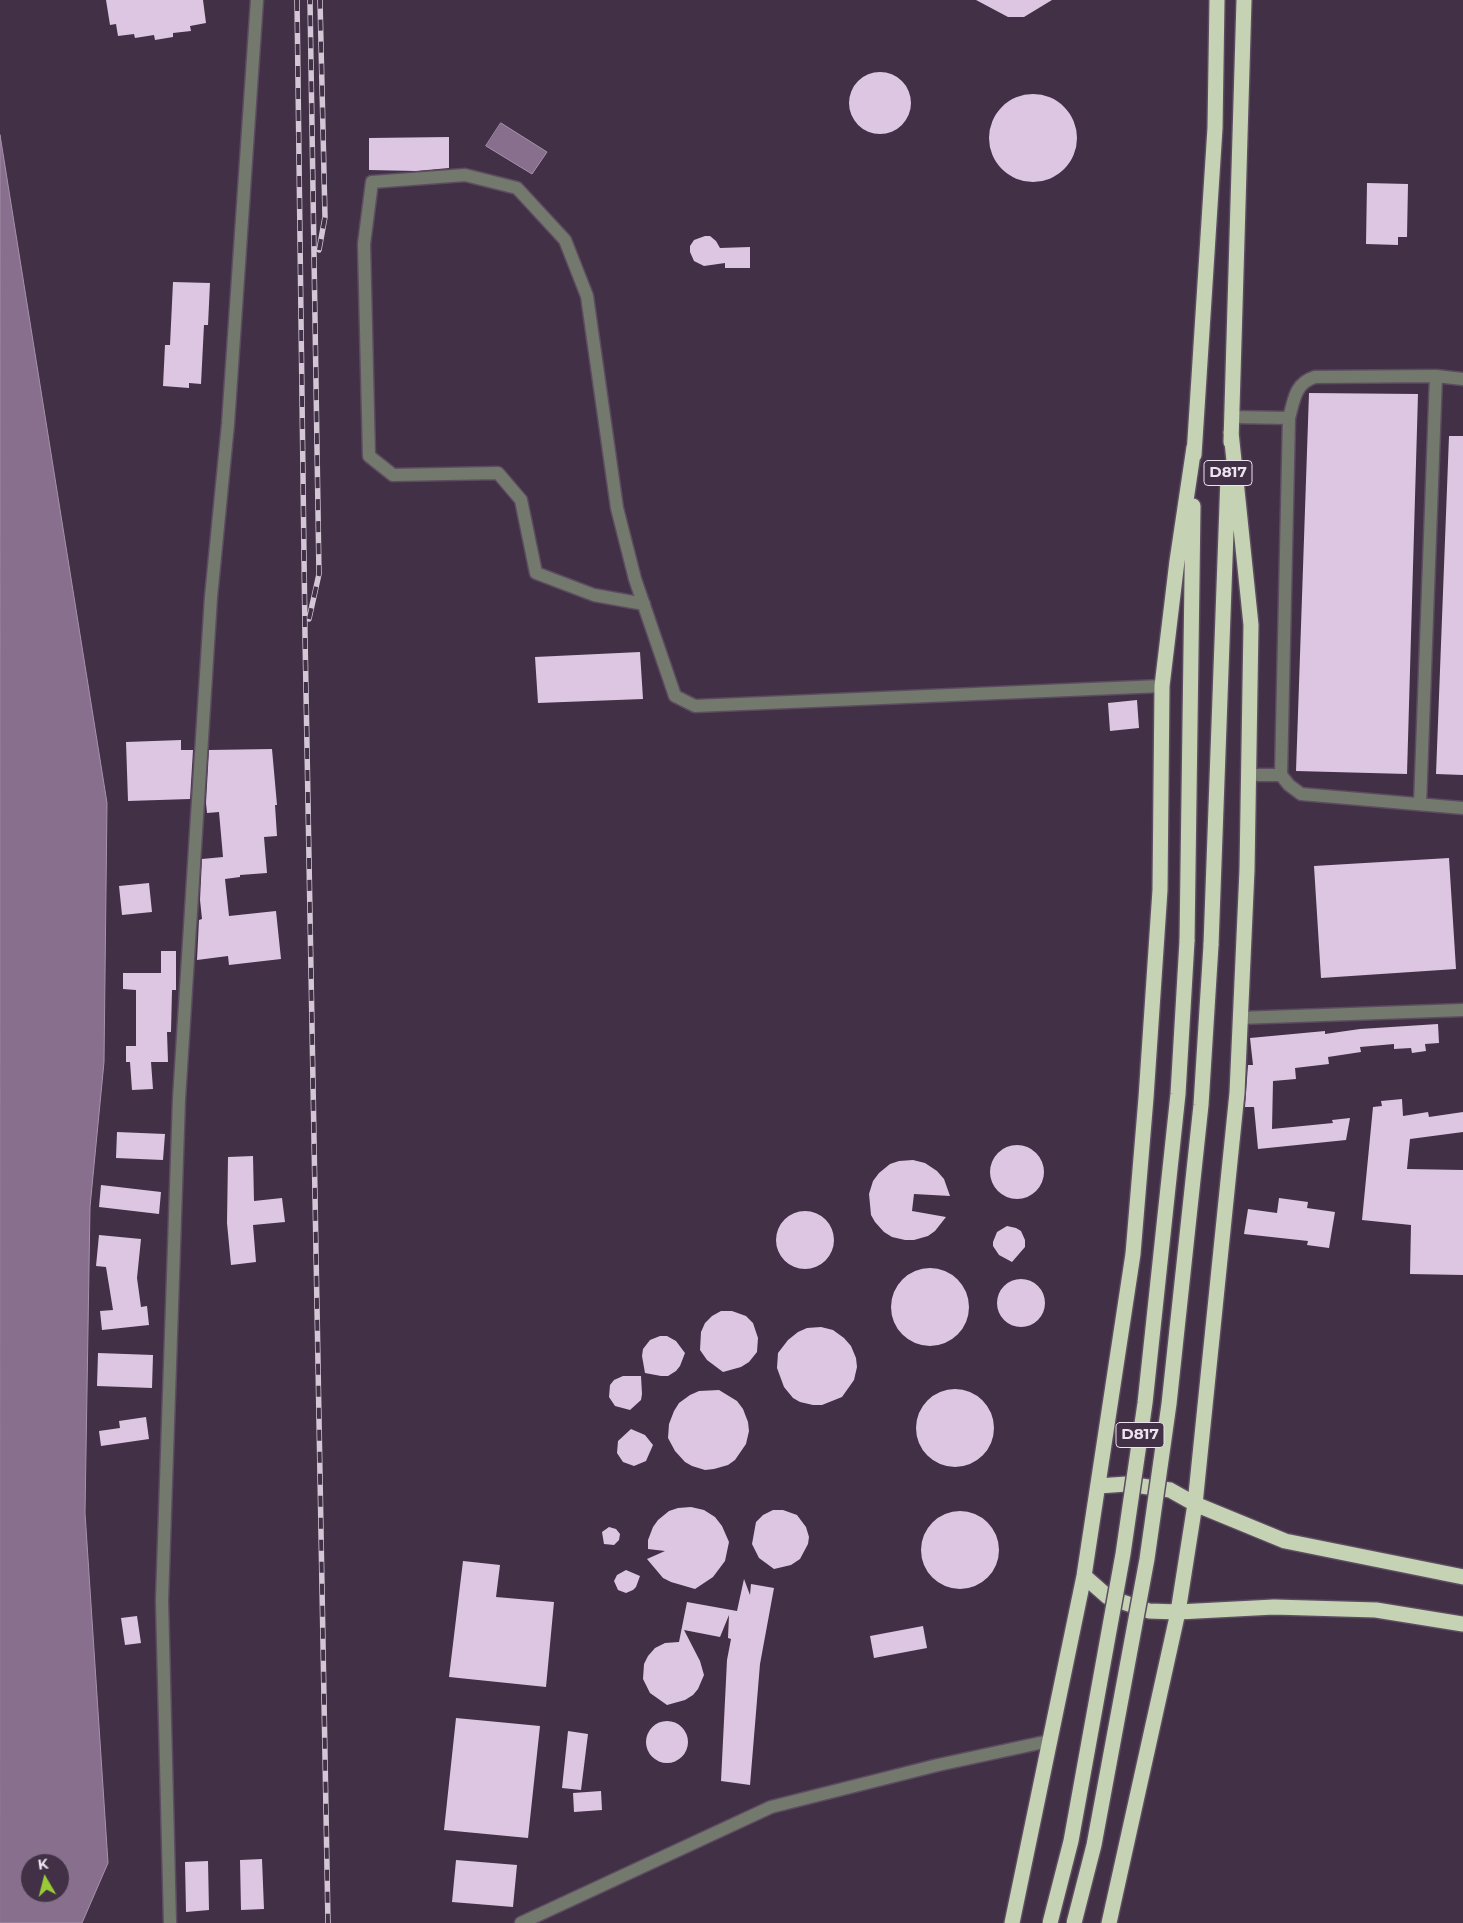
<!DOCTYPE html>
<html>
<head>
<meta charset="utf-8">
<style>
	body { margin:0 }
	#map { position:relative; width:1463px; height:1923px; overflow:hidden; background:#423046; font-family:Montserrat,sans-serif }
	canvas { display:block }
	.north { position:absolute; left:20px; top:1853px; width:50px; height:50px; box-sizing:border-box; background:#423046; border:1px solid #86778a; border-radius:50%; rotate:352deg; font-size:14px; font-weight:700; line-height:20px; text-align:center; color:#ede2f0 }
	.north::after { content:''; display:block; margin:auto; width:18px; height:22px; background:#98cb36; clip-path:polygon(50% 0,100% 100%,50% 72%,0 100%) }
</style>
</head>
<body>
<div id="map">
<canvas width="1463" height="1923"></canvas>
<div class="north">K</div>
</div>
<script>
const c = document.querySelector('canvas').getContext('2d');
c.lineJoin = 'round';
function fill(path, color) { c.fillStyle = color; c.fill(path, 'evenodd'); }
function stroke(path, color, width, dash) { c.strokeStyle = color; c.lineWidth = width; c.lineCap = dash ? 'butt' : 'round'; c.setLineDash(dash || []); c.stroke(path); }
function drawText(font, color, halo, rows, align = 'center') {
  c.font = font + ' Montserrat,sans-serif'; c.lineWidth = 5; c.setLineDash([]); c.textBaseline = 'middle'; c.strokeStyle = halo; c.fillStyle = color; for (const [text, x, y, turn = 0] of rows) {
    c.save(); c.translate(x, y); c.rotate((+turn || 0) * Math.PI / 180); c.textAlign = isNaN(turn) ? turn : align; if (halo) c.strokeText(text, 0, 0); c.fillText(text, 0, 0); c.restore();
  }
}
const water = new Path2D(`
	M501,123L547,152L532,174L486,146Z
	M0,135L107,803L104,1062L90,1207L85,1513L108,1863L82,1923H0ZM30,1863H60V1893H30Z`);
fill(water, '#876f8d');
stroke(water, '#a692ab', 1);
fill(new Path2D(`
	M106,0H203L206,23L190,26L191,31L173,33V37L155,40L154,35L135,38L134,34L118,36L116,24L110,25Z
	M976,0H1052L1024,17H1008Z
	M849 103a31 31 0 1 1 62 0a31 31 0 1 1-62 0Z
	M989 138a44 44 0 1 1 88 0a44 44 0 1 1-88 0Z
	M449,137V168L416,171L369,170V138Z
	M1367,183L1408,184L1407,237H1398V245L1366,244Z
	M705,236H710L716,241L720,248L750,247V268H725V263L704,266L694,261L690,252V246L694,240Z
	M173,282L210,283L208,325H204L201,384L189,383V388L163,386L165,345H170Z
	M1309,393L1418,394L1407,774L1296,771Z
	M1449,436H1463V775L1436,774Z
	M640,652L643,699L538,703L535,657Z
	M1137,700L1139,728L1110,731L1108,703Z
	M181,740V750H193L190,799L128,801L126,742Z
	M272,749L277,805H275L277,836L264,837L267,873L240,875V877L225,879L229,916L276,911L281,959L229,965L228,956L197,960L199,920L202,919L200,900L202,859L223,857L219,812L207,813L206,803L209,750Z
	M1449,858L1456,969L1321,978L1314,866Z
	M149,883L152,912L122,915L119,886Z
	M161,951H176V990H172L171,1032H167L168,1062H151L153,1089L132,1090L130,1062H126V1046H136V990L123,989V973H161Z
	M1438,1024L1439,1043L1425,1044L1426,1051L1412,1053L1411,1048L1394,1049V1044L1360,1047L1361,1052L1328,1057L1329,1064L1295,1068L1296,1079L1273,1081L1272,1129L1333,1123L1332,1120L1350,1118L1346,1140L1258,1149L1254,1107H1245L1248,1065H1253L1250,1038L1325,1031V1034L1360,1029Z
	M1402,1099L1403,1116L1428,1112L1429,1117L1463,1112V1132L1410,1139L1407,1169L1463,1170V1275L1410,1274L1411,1225L1362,1220L1373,1107L1382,1106L1381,1101Z
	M117,1132L165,1134L163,1160L116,1158Z
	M990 1172a27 27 0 1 1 54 0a27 27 0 1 1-54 0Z
	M253,1156L254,1201L282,1198L285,1222L253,1225L256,1262L231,1265L227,1223L228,1157Z
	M913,1160L925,1163L937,1171L944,1179L950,1196L914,1194L912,1211L946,1217L935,1231L928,1236L914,1240H905L892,1237L884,1232L875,1222L871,1215L869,1194L873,1181L879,1173L890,1164L899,1161Z
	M101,1185L161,1192L159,1214L99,1207Z
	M1279,1198L1308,1202L1307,1208L1335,1212L1329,1248L1307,1245L1308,1241L1244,1234L1248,1209L1277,1213Z
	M776 1240a29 29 0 1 1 58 0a29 29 0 1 1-58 0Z
	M1007,1226L1016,1228L1021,1231L1025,1240V1247L1012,1262L999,1255L993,1246V1242L997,1232Z
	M99,1235L141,1239L137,1278L141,1307L147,1306L149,1325L102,1330L100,1311L113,1310L106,1267L96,1266Z
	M891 1307a39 39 0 1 1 78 0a39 39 0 1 1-78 0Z
	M997 1303a24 24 0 1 1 48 0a24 24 0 1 1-48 0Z
	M721,1311H732L746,1316L753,1323L758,1338L757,1352L749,1362L741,1367L723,1372L707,1360L700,1350L701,1332L705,1323L712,1316Z
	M821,1327L833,1330L844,1338L851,1346L856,1358L857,1367L854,1380L842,1397L822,1405H813L800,1402L793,1398L784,1387L777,1368L778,1353L788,1340L798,1332L807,1328Z
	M660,1336H667L676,1341L685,1353L680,1366L676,1371L668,1376H661L645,1373L642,1356L643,1349L650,1340Z
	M98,1353L153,1355L152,1388L97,1386Z
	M623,1376H641L642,1394L641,1400L630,1410L615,1406L609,1397L610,1385L614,1380Z
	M916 1428a39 39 0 1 1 78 0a39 39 0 1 1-78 0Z
	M719,1390L737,1401L743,1409L748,1422L749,1431L746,1444L735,1460L728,1465L714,1469L705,1470L692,1466L685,1462L675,1451L668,1438L669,1424L674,1411L679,1403L690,1395L699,1391Z
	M146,1417L149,1439L101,1446L99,1431L120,1428L119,1421Z
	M631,1429L645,1435L653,1445L646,1461L634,1466L623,1462L617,1453L618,1441Z
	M691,1507L704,1510L715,1517L722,1526L729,1542L725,1561L713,1577L695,1589L671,1582L663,1578L647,1559L665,1551L648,1549V1540L653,1527L658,1520L669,1511L678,1508Z
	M773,1510H783L797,1515L806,1527L809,1537L808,1544L800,1559L791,1565L774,1569L759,1558L752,1544L756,1522L763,1515Z
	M921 1550a39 39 0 1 1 78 0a39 39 0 1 1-78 0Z
	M609,1527L616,1529L620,1534L619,1540L614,1545L604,1544L602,1532Z
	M463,1561L500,1565L496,1597L554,1602L546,1687L449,1677Z
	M626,1570L640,1576L636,1587L633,1590L626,1593L618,1590L614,1581L617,1575Z
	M744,1579L750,1595L751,1584L774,1588L760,1664L750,1785L721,1781L727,1660L731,1639L728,1638L729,1615L720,1637L684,1630L700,1661L704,1675L698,1689L693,1695L685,1700L667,1705L650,1693L643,1679L644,1664L648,1656L655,1648L665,1643L679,1642L687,1602L737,1611Z
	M137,1616L141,1643L125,1645L121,1618Z
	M923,1626L927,1648L874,1658L870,1636Z
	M456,1718L540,1726L528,1838L444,1830Z
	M646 1742a21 21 0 1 1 42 0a21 21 0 1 1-42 0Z
	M568,1731L588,1734L581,1790L562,1788Z
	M601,1791L602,1810L574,1812L573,1793Z
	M262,1859L264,1909L241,1910L240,1860Z
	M456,1860L517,1865L513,1907L452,1902Z
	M208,1861L209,1910L186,1912L185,1862Z`), '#dcc6e2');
const minor = new Path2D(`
	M1232,417L1289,418L1281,775H1248
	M1289,418C1294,400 1295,383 1315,377L1436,376L1463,379
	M644,604L594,595L536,573L521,500L498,473L393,475L369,456L364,244L372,182L465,175L517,188L565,240L587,296L617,508L635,579L675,696L695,706L1162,686
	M1281,775L1289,785L1301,794L1463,808
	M1420,804L1436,376
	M1239,1018L1463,1010
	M170,1923L162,1600L179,1099L211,597L228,424L257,0
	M521,1923L771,1807L938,1765L1049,1741`);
const highway = new Path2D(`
	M1231,442L1244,0
	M1194,455L1215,128L1217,0
	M1187,941L1193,506
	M1211,945L1228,477
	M1098,1486L1127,1484L1170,1490L1195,1504L1285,1541L1463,1577
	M1084,1576L1108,1597L1149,1611L1178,1612L1274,1607L1376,1610L1463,1624
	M1012,1923L1084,1576L1133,1254L1146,1098L1160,890L1162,686L1177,561L1194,447
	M1109,1923L1178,1612L1195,1504L1237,1093L1247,870L1251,625L1231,432`);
stroke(minor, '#5d4c61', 15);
stroke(highway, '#5d4c61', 18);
stroke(minor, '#73796d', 12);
stroke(highway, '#c5d3b4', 15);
const rail = new Path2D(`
	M297,0L305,635L328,1923
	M319,250L325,217L320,0
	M309,619L319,574L310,0`);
stroke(rail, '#d3c7d6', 5.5);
stroke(rail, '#423046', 4, [11]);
const highwayBridge = new Path2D(`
	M1050,1923L1071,1841L1123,1554L1145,1403L1178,1094L1187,941
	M1074,1923L1094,1845L1147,1559L1169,1404L1201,1105L1211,945`);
stroke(highwayBridge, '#5d4c61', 18, []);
stroke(highwayBridge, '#c5d3b4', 15);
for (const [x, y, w] of [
	[1228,473,48],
	[1140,1435,48]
]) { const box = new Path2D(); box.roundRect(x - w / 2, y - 12.5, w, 25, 4); c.fillStyle = '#423046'; c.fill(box); stroke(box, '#ede2f0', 1); }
drawText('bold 15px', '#ede2f0', null, [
	["D817",1228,473],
	["D817",1140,1435]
]);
</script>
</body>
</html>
